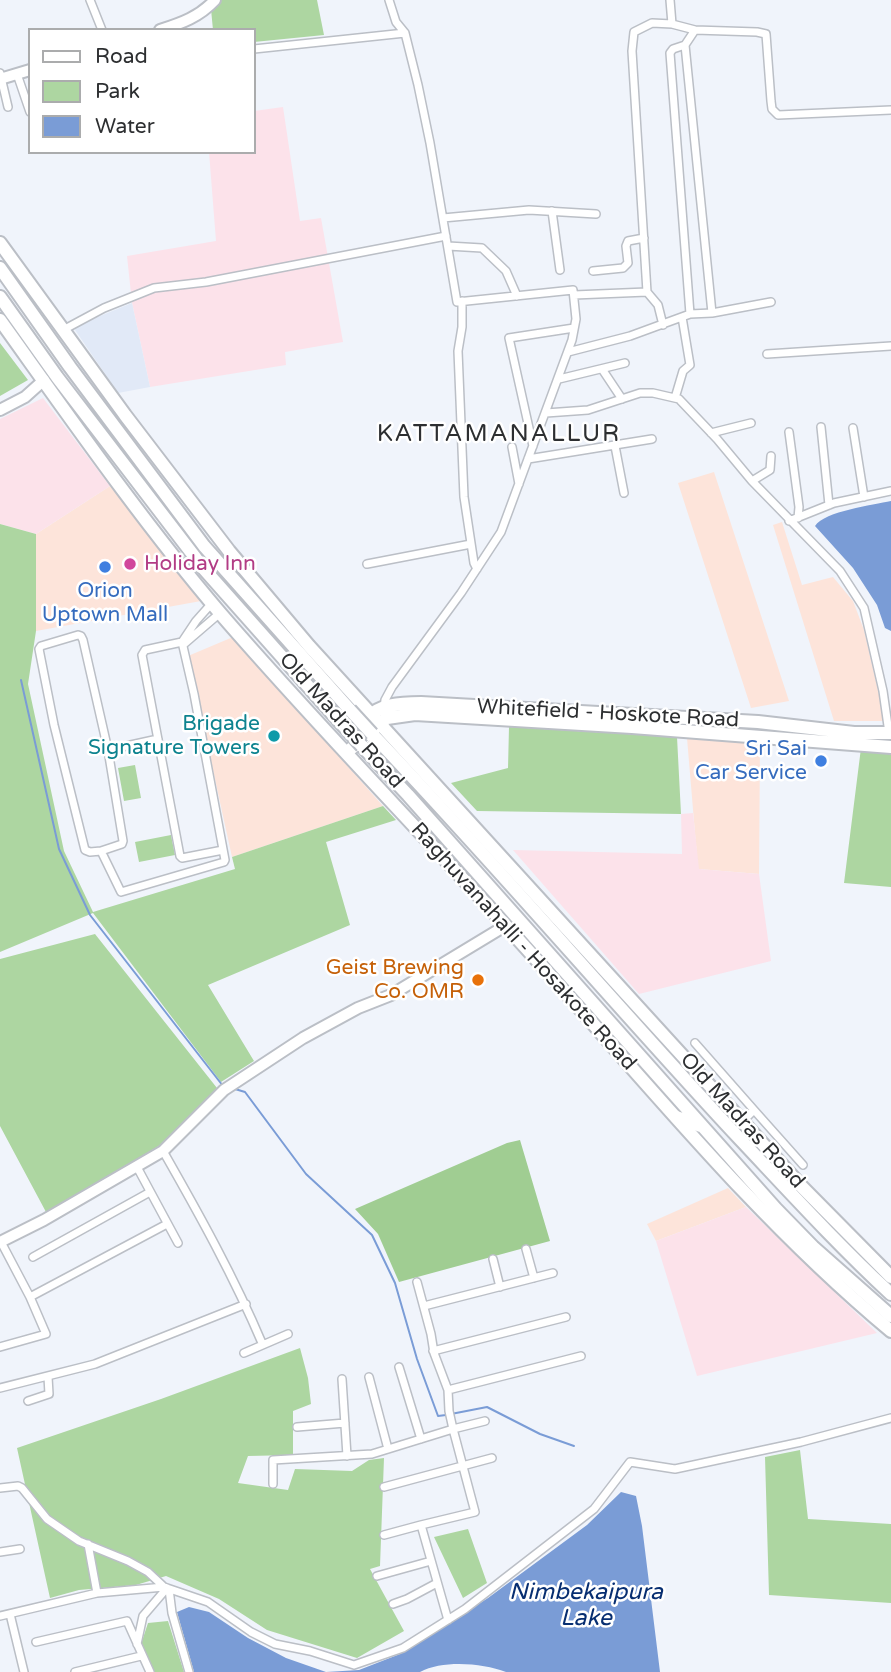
<!DOCTYPE html>
<html>
<head>
<meta charset="utf-8">
<style>
	body { margin:0 }
	#map { position:relative; width:891px; height:1672px; overflow:hidden; background:#f0f4fb; font-family:"Varela Round",sans-serif }
	canvas { display:block }
	.legend { position:absolute; left:28px; top:28px; width:228px; height:126px; box-sizing:border-box; background:#fff; border:2px solid #abacad; margin:0; padding:9px 12px; list-style:none; font-size:21px; color:#2d2f31 }
	.legend li { display:flex; align-items:center; gap:14px; height:35px }
	.legend b { width:35px; border:2px solid #abacad }
</style>
</head>
<body>
<div id="map">
<canvas width="891" height="1672"></canvas>
<ul class="legend">
<li><b style="height:9px;background:#fff"></b>Road</li>
<li><b style="height:19px;background:#add6a1"></b>Park</li>
<li><b style="height:19px;background:#7a9cd6"></b>Water</li>
</ul>
</div>
<script>
const c = document.querySelector('canvas').getContext('2d');
c.lineJoin = 'round';
function fill(path, color) { c.fillStyle = color; c.fill(path, 'evenodd'); }
function stroke(path, color, width, dash) { c.strokeStyle = color; c.lineWidth = width; c.lineCap = dash ? 'butt' : 'round'; c.setLineDash(dash || []); c.stroke(path); }
function drawText(font, color, halo, rows, align = 'center') {
  c.font = font + ' "Varela Round",sans-serif'; c.lineWidth = 5; c.setLineDash([]); c.textBaseline = 'middle'; c.strokeStyle = halo; c.fillStyle = color; for (const [text, x, y, turn = 0] of rows) {
    c.save(); c.translate(x, y); c.rotate((+turn || 0) * Math.PI / 180); c.textAlign = isNaN(turn) ? turn : align; if (halo) c.strokeText(text, 0, 0); c.fillText(text, 0, 0); c.restore();
  }
}
fill(new Path2D(`
	M714,472L789,701L751,708L678,483Z
	M110,486L201,601L36,631V534Z
	M782,522L802,585L833,577L853,601L864,630L885,721H834L773,525Z
	M233,637L383,806L232,857L188,656Z
	M687,738L760,744L759,874L698,869Z
	M728,1188L746,1207L656,1241L647,1224Z`), '#fde4da');
fill(new Path2D(`
	M283,107L300,221L321,218L343,342L285,352L286,365L150,387L132,303L127,256L216,241L209,152H254V111Z
	M43,398L110,486L36,534L0,524V419Z
	M693,813L699,869L759,874L771,961L639,994L513,850L682,854L681,814Z
	M746,1207L877,1333L697,1376L656,1241Z`), '#fce2ea');
fill(new Path2D(`
	M132,303L150,387L118,393L73,327Z`), '#e1e9f7');
fill(new Path2D(`
	M218,0H317L324,35L254,42V30H213L211,9Z
	M0,343L28,380L0,396Z
	M0,524L36,534V631L28,684L64,851L93,912L235,869L232,857L383,806L396,820L326,842L350,925L208,985L254,1061L221,1082L93,913L0,952Z
	M509,727L677,737L681,814L477,811L451,783L508,768Z
	M861,748H891V887L844,883Z
	M135,765L141,798L124,801L118,768Z
	M171,835L175,855L139,862L135,842Z
	M95,934L217,1088L159,1146L46,1212L0,1126V959Z
	M300,1348L308,1378L311,1404L293,1411V1455L248,1456L238,1483L288,1490L295,1469L352,1471L369,1460L384,1458L380,1566L370,1569L404,1631L357,1658L267,1630L219,1599L166,1576L136,1585L79,1590L50,1598L17,1448L161,1399Z
	M800,1450L808,1519L891,1524V1603L769,1595L765,1457Z
	M468,1529L487,1583L463,1598L434,1537Z
	M168,1621L184,1672H154L141,1644L148,1623Z`), '#add6a1');
fill(new Path2D(`
	M520,1140L550,1241L399,1282L378,1234L355,1209L507,1143Z`), '#a0cd92');
fill(new Path2D(`
	M891,501V631L885,628L877,605L853,568L815,526C825,511 873,505 891,501Z
	M621,1492L636,1496L642,1526L660,1672H506C482,1663 443,1660 420,1672H194L177,1612L189,1607L209,1612L248,1638L286,1658L326,1672L359,1670L400,1654L488,1598L587,1525Z`), '#7a9cd6');
stroke(new Path2D(`
	M21,680L59,849L90,915L223,1086
	M235,1089L245,1092L306,1174L372,1235L395,1283L417,1359L438,1416L446,1415
	M451,1414L487,1407L540,1434L574,1446`), '#7a9cd6', 2);
const minor = new Path2D(`
	M90,0L102,30
	M672,24L695,30L757,32L766,34L771,101L772,109L778,115L891,110
	M685,45L712,313
	M254,49L405,33
	M0,73L8,107
	M17,74L30,112
	M552,211L560,270
	M443,218L529,210L596,214
	M448,246L482,248L506,271L517,296
	M593,271L623,268L628,263L626,246L628,241L644,238
	M647,292L658,305L663,325
	M574,295L647,292L632,51L634,32L652,23L672,24L670,0
	M462,301V327L458,351L464,497L474,563L477,569
	M690,314L670,53L673,49L685,45L695,30
	M63,330L104,308L154,288L206,282L446,236
	M568,352L630,336L690,314L712,313L771,302
	M767,354L891,346
	M602,369L622,399
	M559,379L625,363
	M675,398L683,371L690,365L682,317
	M546,413L588,410L640,393H653L679,399L717,439L752,481L840,571L864,608L883,691L889,733
	M821,427L829,505
	M853,428L864,497
	M789,432L799,507L798,518
	M711,433L751,423
	M533,446L509,338L574,328
	M615,446L624,493
	M512,447L519,484
	M528,459L652,439
	M752,481L770,470L771,456
	M789,521L834,503L891,491
	M367,564L471,544
	M182,642L196,621L212,603
	M184,644L220,613
	M384,708L385,700L392,687L461,593L501,532L572,340L576,319L573,290L457,302L430,143L418,85L405,33L396,22L389,0
	M108,750L158,739
	M101,851L122,844L123,841L108,750L83,640L81,636L78,635L41,646L39,649L54,725L85,850L90,852L101,851L121,892L224,862L225,860L194,694L182,642L145,650L142,655L180,856L182,858L223,850
	M695,1043L754,1110L743,1121
	M754,1110L803,1165
	M163,1151C199,1214 234,1277 262,1343
	M137,1167L178,1243
	M1,1242L30,1297
	M526,1249L534,1278
	M33,1257L150,1192
	M493,1259L500,1287
	M417,1282L431,1334L434,1353L448,1390L449,1411L453,1429L485,1421
	M424,1306L553,1273
	M0,1347L46,1334L30,1297L167,1224
	M433,1351L566,1317
	M244,1353L288,1334
	M399,1367L421,1439
	M369,1377L388,1449
	M342,1379L347,1456
	M0,1388L95,1364L246,1304
	M448,1390L581,1356
	M28,1401L49,1394L48,1377
	M297,1427L345,1423
	M273,1484V1460L372,1454L453,1429L475,1512L421,1525L448,1620
	M384,1487L492,1458
	M0,1488L18,1486L22,1488L47,1519L79,1541L128,1561L148,1572L164,1587L208,1602L251,1632L275,1644L310,1651L354,1665L403,1648L465,1609L594,1509L630,1462L675,1469L801,1442L891,1418
	M384,1535L421,1525
	M88,1544L97,1593
	M0,1552L20,1549
	M377,1576L431,1561
	M169,1589L172,1613L189,1672
	M393,1604L407,1599L437,1583
	M10,1614L24,1672
	M0,1616L97,1593L164,1587
	M36,1642L127,1621L150,1672
	M137,1644L143,1616L167,1588
	M75,1672L141,1656`);
const secondary = new Path2D(`
	M160,30C182,23 199,17 215,0
	M0,79L30,70
	M0,410L25,397L44,380
	M0,1242L44,1220L163,1151L224,1090L303,1038L358,1008L391,995L505,926`);
const primary = new Path2D(`
	M0,243L125,415L229,551L309,646L802,1187L891,1277
	M0,320C71,419 141,520 220,613C319,728 425,835 526,948C644,1079 755,1218 891,1331
	M365,719C381,704 399,703 421,703L758,722L854,733H891
	M346,753L387,718L415,714L632,727L891,747`);
const trunk = new Path2D(`
	M0,268L70,367L204,546L350,710
	M0,297L57,377L204,569L338,720
	M372,734C498,866 615,1005 739,1138C789,1191 838,1245 891,1294
	M362,746L408,795L776,1209L813,1247L891,1316
	M676,1117L701,1126`);
stroke(minor, '#bbbfc6', 10);
stroke(secondary, '#bbbfc6', 14);
stroke(primary, '#bbbfc6', 16);
stroke(trunk, '#bbbfc6', 16);
stroke(minor, '#fff', 7);
stroke(secondary, '#fff', 10);
stroke(primary, '#fff', 12);
stroke(trunk, '#fff', 12);
const trunkBridge = new Path2D(`
	M350,710L372,734
	M338,720L362,746`);
stroke(trunkBridge, '#bbbfc6', 16, []);
stroke(trunkBridge, '#fff', 12);
for (const [x, y, r, color] of [
	[130,564,7,"#d1479c"],
	[105,567,7,"#3f7fe0"],
	[274,736,7,"#0f9aa8"],
	[821,761,7,"#3f7fe0"],
	[478,980,7,"#e8710a"]
]) { const dot = new Path2D(); dot.arc(x, y, r, 0, 2 * Math.PI); c.fillStyle = color; c.fill(dot); stroke(dot, '#fff', 2.5); }
drawText('21px', '#b23c85', '#fff', [
	["Holiday Inn",144,564]
], 'left');
drawText('21px', '#366cbe', '#fff', [
	["Orion",105,591],
	["Uptown Mall",105,615],
	["Sri Sai",807,749,"right"],
	["Car Service",807,773,"right"]
]);
drawText('21px', '#2d2f31', '#fff', [
	["Whitefield - Hoskote Road",608,714,3],
	["Old Madras Road",341,721,48],
	["Raghuvanahalli - Hosakote Road",523,947,48],
	["Old Madras Road",742,1121,48]
]);
drawText('21px', '#0d838f', '#fff', [
	["Brigade",260,724],
	["Signature Towers",260,748]
], 'right');
drawText('21px', '#c56008', '#fff', [
	["Geist Brewing",464,968],
	["Co. OMR",464,992]
], 'right');
drawText('italic 23px', '#072e71', '#fff', [
	["Nimbekaipura",586,1593],
	["Lake",586,1619]
]);
c.letterSpacing = '2px';
drawText('24px', '#2d2f31', '#fff', [
	["KATTAMANALLUR",499,435]
]);
c.letterSpacing = '0px';
</script>
</body>
</html>
